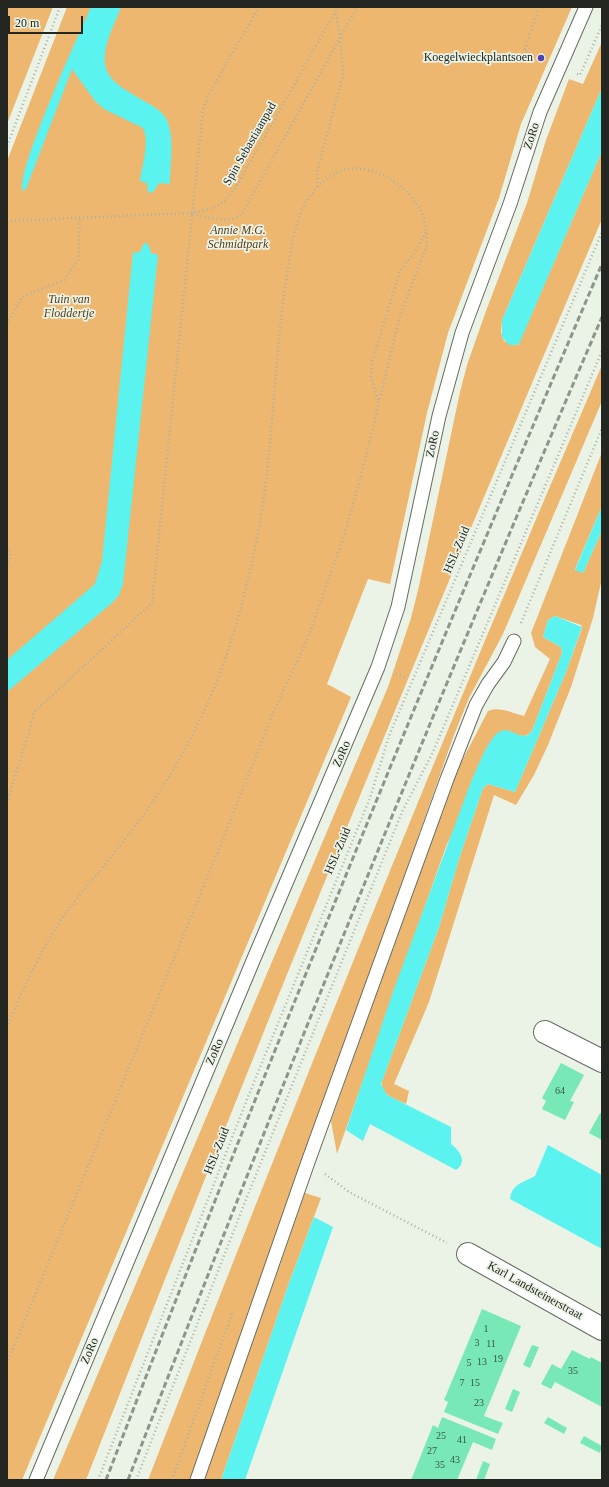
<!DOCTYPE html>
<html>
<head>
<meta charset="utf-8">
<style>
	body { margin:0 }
	#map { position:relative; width:609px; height:1487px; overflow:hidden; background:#ebf3e6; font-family:"Times New Roman",serif }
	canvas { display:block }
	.frame { position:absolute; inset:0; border:8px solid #232621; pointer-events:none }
	.scale { position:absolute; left:8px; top:16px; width:75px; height:18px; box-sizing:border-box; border:2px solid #232621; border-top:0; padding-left:5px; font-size:12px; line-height:14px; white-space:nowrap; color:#232621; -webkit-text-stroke:3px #ebf3e6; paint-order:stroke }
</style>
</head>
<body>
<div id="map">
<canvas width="609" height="1487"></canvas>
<div class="frame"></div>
<div class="scale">20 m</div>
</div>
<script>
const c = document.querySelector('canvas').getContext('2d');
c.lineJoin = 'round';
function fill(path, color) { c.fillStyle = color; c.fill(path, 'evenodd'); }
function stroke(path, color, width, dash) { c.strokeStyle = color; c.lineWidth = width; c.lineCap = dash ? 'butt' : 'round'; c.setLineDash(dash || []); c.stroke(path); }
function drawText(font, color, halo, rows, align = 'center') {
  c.font = font + ' "Times New Roman",serif'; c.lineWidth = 3.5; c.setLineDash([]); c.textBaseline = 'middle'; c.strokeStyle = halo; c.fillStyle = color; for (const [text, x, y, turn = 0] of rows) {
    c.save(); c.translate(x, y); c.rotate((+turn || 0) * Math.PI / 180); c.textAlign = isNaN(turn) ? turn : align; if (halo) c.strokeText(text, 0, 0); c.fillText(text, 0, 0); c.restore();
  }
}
fill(new Path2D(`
	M7,7H53L7,124Z
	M67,7H572L521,124L499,198L448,333L427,413L390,584L368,579L327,684L351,697L22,1480H7V161Z
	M602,42V88L502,320L501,332L504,341L518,345L519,343L602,151V219C423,636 251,1057 86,1480H53L388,687L411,618L419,586L460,392L467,365L486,311L527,203L546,140L569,79L583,84Z
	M602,365V401L503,634L469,698L454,735L191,1480H148C293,1106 443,733 602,365Z
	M602,452V506L575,569L583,573L602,530V578L593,618L571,687L548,745L534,775L516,805L494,795L429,1002L394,1084L409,1091L406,1104C396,1099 379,1095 382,1081L439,927L459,859L483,788L488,784L515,792L566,672L582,628L581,625L555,616L548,620L543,637L561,647L562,653L532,731C524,741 515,733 504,731L447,844L337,1154L331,1121L453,778L488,711C499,706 512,713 524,716L550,659L535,647L531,633Z
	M305,1193L321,1198L289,1283L221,1480H204Z`), '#edb76f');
fill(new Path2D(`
	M91,7H121C114,27 94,59 112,79C120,88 133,94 144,101C153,106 162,111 167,120C175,139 170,164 170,184L159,183L154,191L150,193L148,192L147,183L140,181C142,165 150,142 143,128L104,109L95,101L72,69L26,189L23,191C14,175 80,32 91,7Z
	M602,88V151L519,344L516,345H509L502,337V320Z
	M145,242L149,246L151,253L158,255L123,584L119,595L113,602L7,692V660L95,584L102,561L133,252L139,253Z
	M602,506V530L583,573L575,570Z
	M555,616L582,627L566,672L515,792L488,784L483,788L459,859L439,927L381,1084L387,1095L451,1127V1144C460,1151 468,1162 456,1170L370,1124L363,1141L346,1130L394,989L472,779C477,769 490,734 501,731C513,727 522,744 532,731L562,653L561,647L543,637L548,620Z
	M548,1145L602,1175V1249L510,1199C512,1184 522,1183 535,1176Z
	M314,1217L333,1227L245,1480H221L289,1283Z`), '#5bf3ef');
fill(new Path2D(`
	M561,1063L584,1075L570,1101L574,1102L565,1120L542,1109L546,1101L542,1098Z
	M600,1113L602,1114V1140L589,1133Z
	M482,1309L521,1326L484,1416L503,1423L498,1434L444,1412L448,1402L444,1400Z
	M532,1345L539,1347L530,1368L523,1365Z
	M572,1350L590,1359L591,1357L602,1363V1407L555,1382L551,1389L541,1384L552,1364L561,1369Z
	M513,1389L520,1392L512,1412L505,1409Z
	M442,1417L496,1439L492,1450L473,1442L457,1480H411L433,1425L438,1428Z
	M548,1417L567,1428L564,1434L544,1423Z
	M584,1436L602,1446L600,1453L580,1443Z
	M483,1461L490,1464L484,1480H476Z`), '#77e8b6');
const lane = new Path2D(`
	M36,1480L255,956L378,667L398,607L439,416L462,333L510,204L540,112L586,7
	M197,1480L308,1162L447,779L476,705L488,684L504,662L514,641`);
const street = new Path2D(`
	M545,1032L602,1061
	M468,1254L602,1329`);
stroke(lane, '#666d61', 15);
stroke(street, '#666d61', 24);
stroke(new Path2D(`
	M539,7L524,51L543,60
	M577,74L580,75L602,25
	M7,146L60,7
	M318,187L317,172L343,75L340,37L336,12
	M193,214C209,217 229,225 242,214L357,7
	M7,221L191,213C214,209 222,207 236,187L338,7
	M7,324L22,297L64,280L78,260L80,218
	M378,400L371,377L372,362L400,271L417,249L426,230
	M7,547L11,556L7,565
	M521,623L602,428
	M396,674L407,678
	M7,803L35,711L152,603L203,110L208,96L259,7
	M7,1028C22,989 40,952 63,917C74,901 87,886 100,871C121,844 143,817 161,789C195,738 220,680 237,622C251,570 263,517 268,463C275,398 277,334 288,270C292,243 295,216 312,193C320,183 334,172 347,169C375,164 411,188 422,213C426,223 427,234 427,245L400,316L362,472L345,533L307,640L273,713L217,854L7,1363
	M325,1174L349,1192L447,1243
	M98,1480L248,1097L370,798L389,736L602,232
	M136,1480L249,1192L402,812L433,752L602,351
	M172,1480L233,1311`), '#aab1a6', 2.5, [1, 3]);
stroke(lane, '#fff', 13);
stroke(street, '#fff', 22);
stroke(new Path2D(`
	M106,1480C263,1072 429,667 602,264
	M128,1480C279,1090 436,701 602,317`), '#8f958c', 3, [6, 3]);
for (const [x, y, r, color] of [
	[541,58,4,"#4f40b7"]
]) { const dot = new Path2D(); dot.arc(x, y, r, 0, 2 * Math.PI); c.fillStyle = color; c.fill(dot); stroke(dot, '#ebf3e6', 1.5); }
drawText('10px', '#385646', null, [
	["64",560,1091],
	["1",486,1329],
	["3",477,1343],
	["11",491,1344],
	["19",498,1359],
	["13",482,1362],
	["5",469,1363],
	["35",573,1371],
	["7",462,1383],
	["15",475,1383],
	["23",479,1403],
	["25",441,1436],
	["41",462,1440],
	["27",432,1451],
	["43",455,1460],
	["35",440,1465]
]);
drawText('12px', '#232621', '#ebf3e6', [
	["Koegelwieckplantsoen",533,58]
], 'right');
drawText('12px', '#232621', '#ebf3e6', [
	["ZoRo",532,136,-72],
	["Spin Sebastiaanpad",250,144,-60],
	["ZoRo",433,444,-78],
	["HSL-Zuid",457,550,-67],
	["ZoRo",342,754,-67],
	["HSL-Zuid",338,851,-67],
	["ZoRo",215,1052,-67],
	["HSL-Zuid",217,1151,-68],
	["Karl Landsteinerstraat",535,1291,29],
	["ZoRo",90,1351,-67]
]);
drawText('italic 12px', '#583e1a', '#ebf3e6', [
	["Annie M.G.",238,231],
	["Schmidtpark",238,245],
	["Tuin van",69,300],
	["Floddertje",69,314]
]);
</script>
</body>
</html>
